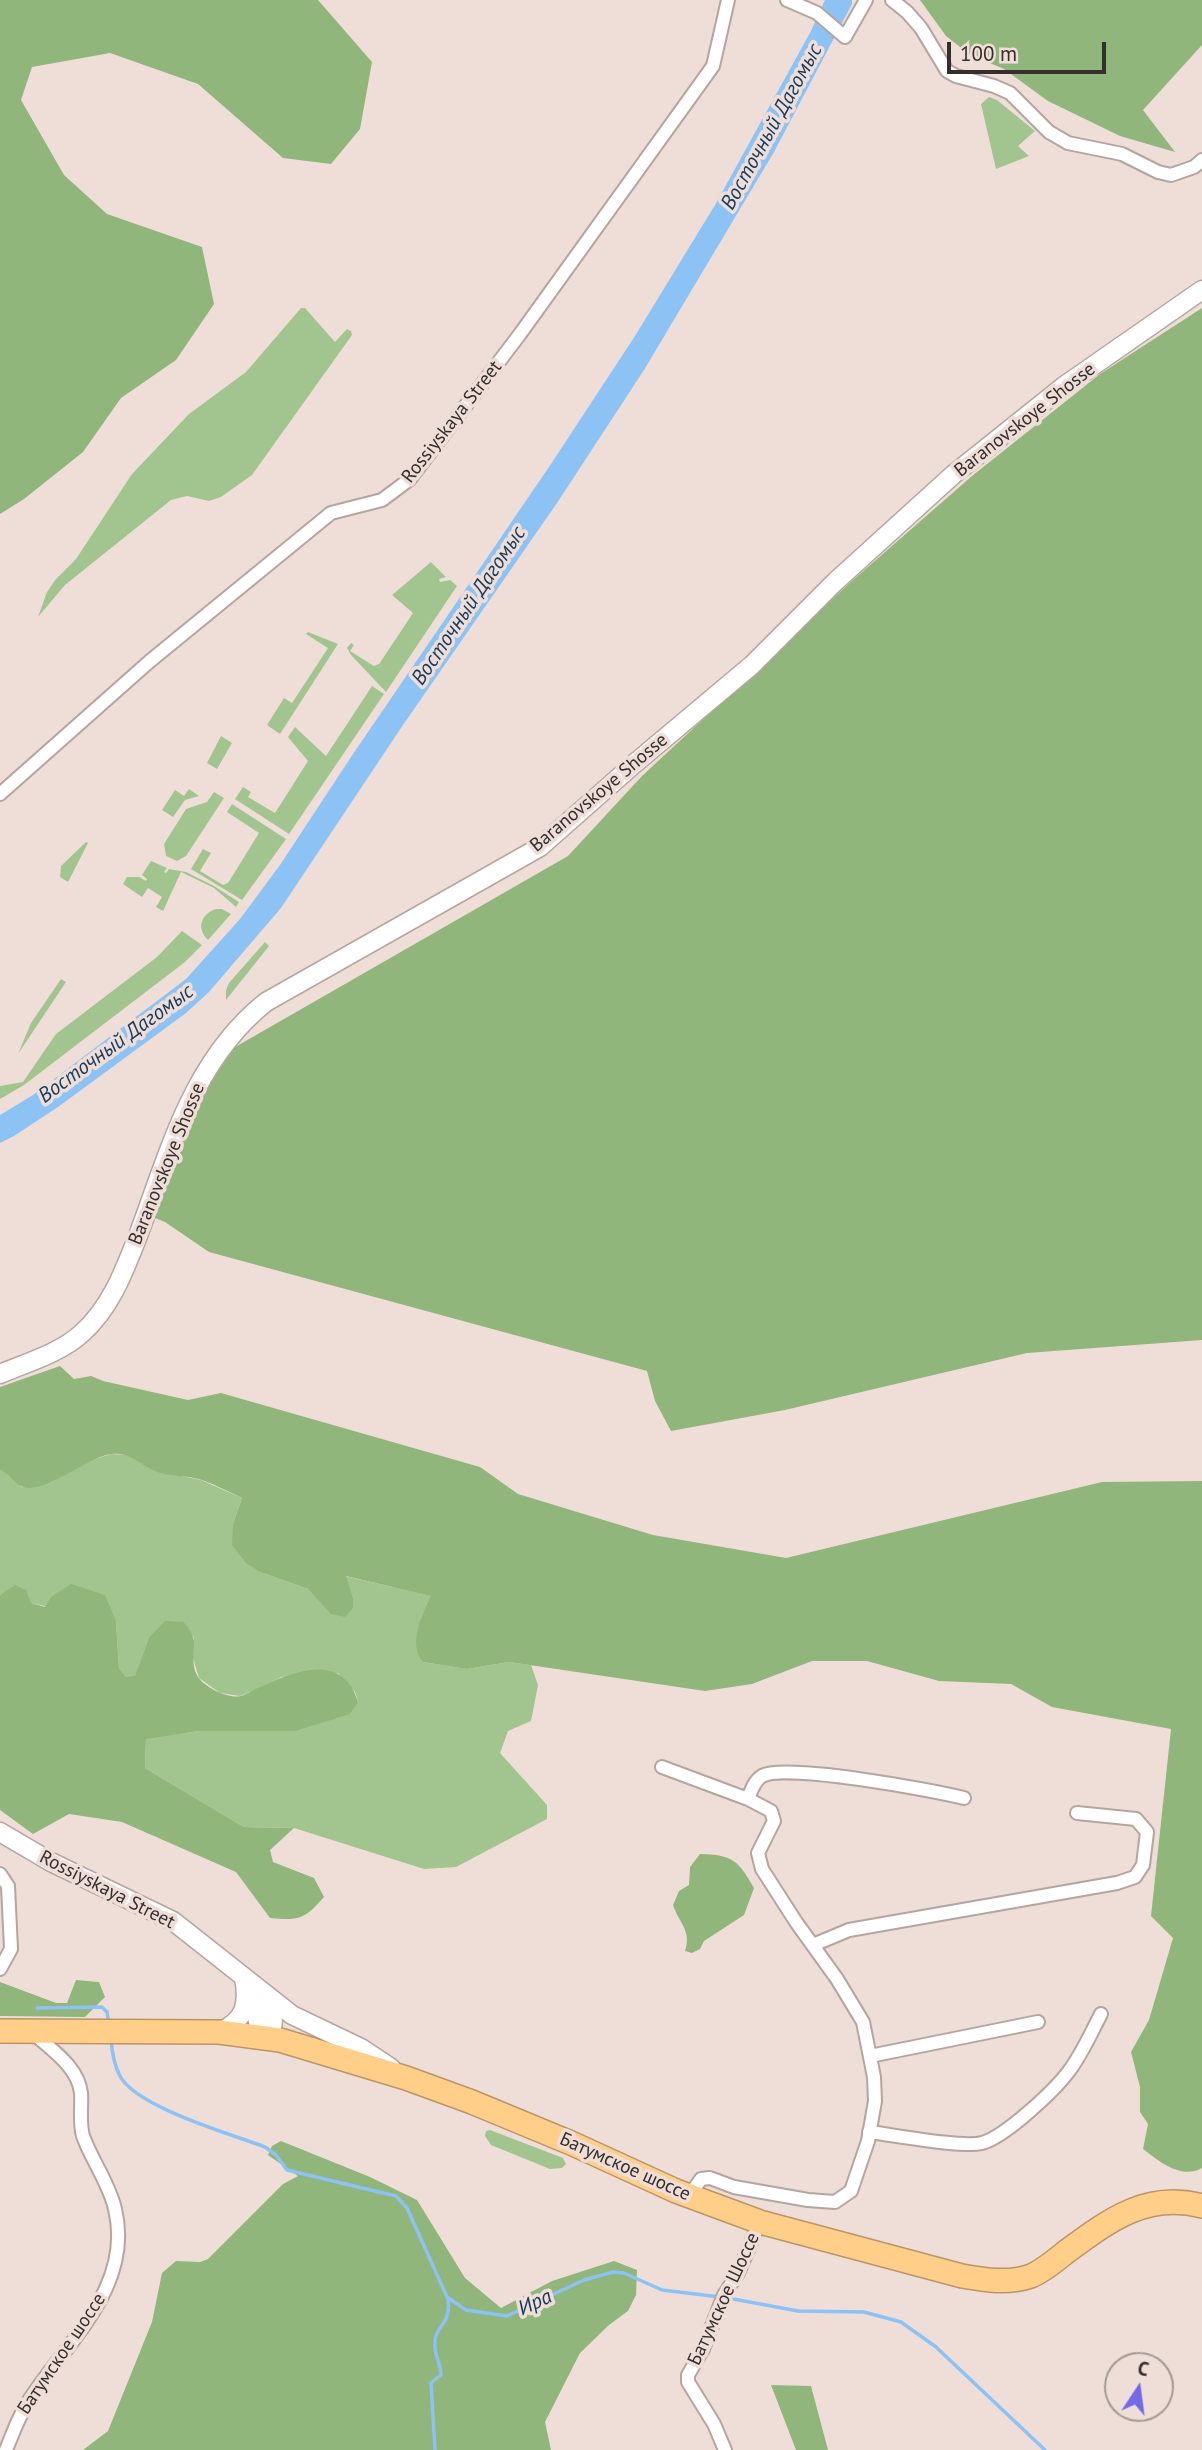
<!DOCTYPE html>
<html>
<head>
<meta charset="utf-8">
<style>
	body { margin:0 }
	#map { position:relative; width:1202px; height:2450px; overflow:hidden; background:#efded8; font-family:"PT Sans",sans-serif }
	canvas { display:block }
	.north { position:absolute; left:1104px; top:2352px; width:70px; height:70px; box-sizing:border-box; background:#efded8; border:2px solid #a49893; border-radius:50%; rotate:13deg; font-size:19px; font-weight:700; line-height:28px; text-align:center; color:#342e2c }
	.north::after { content:''; display:block; margin:auto; width:24px; height:32px; background:#736ae5; clip-path:polygon(50% 0,100% 100%,50% 72%,0 100%) }
	.scale { position:absolute; left:947px; top:42px; width:159px; height:32px; box-sizing:border-box; border:4px solid #342e2c; border-top:0; padding-left:9px; font-size:21px; line-height:24px; white-space:nowrap; color:#342e2c; -webkit-text-stroke:5px #efded8; paint-order:stroke }
</style>
</head>
<body>
<div id="map">
<canvas width="1202" height="2450"></canvas>
<div class="north">С</div>
<div class="scale">100 m</div>
</div>
<script>
const c = document.querySelector('canvas').getContext('2d');
c.lineJoin = 'round';
function fill(path, color) { c.fillStyle = color; c.fill(path, 'evenodd'); }
function stroke(path, color, width, dash) { c.strokeStyle = color; c.lineWidth = width; c.lineCap = dash ? 'butt' : 'round'; c.setLineDash(dash || []); c.stroke(path); }
function drawText(font, color, halo, rows, align = 'center') {
  c.font = font + ' "PT Sans",sans-serif'; c.lineWidth = 7; c.setLineDash([]); c.textBaseline = 'middle'; c.strokeStyle = halo; c.fillStyle = color; for (const [text, x, y, turn = 0] of rows) {
    c.save(); c.translate(x, y); c.rotate((+turn || 0) * Math.PI / 180); c.textAlign = isNaN(turn) ? turn : align; if (halo) c.strokeText(text, 0, 0); c.fillText(text, 0, 0); c.restore();
  }
}
fill(new Path2D(`
	M989,97L997,100L1035,131L1018,146L1029,156L996,169L981,104Z
	M301,308H305L335,342L347,329L351,331L352,335L252,475L221,497L209,501L187,496L171,500L65,585L38,617L47,592L56,579L76,559L132,474L189,414L246,372Z
	M431,562L446,577L439,579L440,582L450,580L457,586L386,692L351,655L347,648L351,643L354,645L350,651L374,666L379,664L413,613L392,595Z
	M308,632L338,644L280,734L267,725L284,698L292,703L328,648L306,634Z
	M372,686L384,694L289,834L235,799L243,787L251,792L248,797L275,813L308,761L288,737L295,727L326,756Z
	M221,736L232,743L217,769L207,763Z
	M189,789L199,796L185,800L173,817L162,810L175,790L184,796Z
	M214,792L224,798L186,856L177,861L166,856L164,844L186,809L207,802Z
	M232,804L286,839L242,900L191,869L203,849L211,853L200,871L223,885L228,883L259,833L227,812Z
	M86,842L88,843L68,882L60,877L61,866Z
	M151,861L167,868L164,872L166,873L169,869L186,872L214,886L239,902L236,907L214,888L181,872L163,911L156,907L162,897L148,888L142,897L123,884L127,877H139L146,881L147,879L142,875Z
	M216,909H222L231,914L208,940C196,928 201,914 216,909Z
	M182,931L202,945L185,962L24,1085L0,1099V1086L23,1082L56,1034L157,957Z
	M265,942L269,946L226,1000V990L229,983Z
	M61,979L66,982L18,1054L31,1023Z
	M111,1454L129,1455L156,1471L201,1480L242,1498L233,1524L260,1572L308,1589L332,1614L353,1598L345,1576L432,1596L423,1662L467,1669L509,1662L531,1665L538,1685L531,1721L508,1731L500,1753L547,1805V1819L456,1867L424,1869L294,1828L244,1827L145,1768L146,1738L199,1731L358,1702L355,1692L338,1673L282,1677L240,1696L220,1693L199,1678L192,1655L194,1638L184,1622H165L149,1637L135,1677H126L119,1668L116,1621L31,1603L4,1593L0,1595V1470L4,1471L22,1487L51,1482L92,1460Z
	M490,2130L563,2158L566,2164L562,2168L550,2169L491,2145L485,2136L486,2131Z`), '#a2c58f');
fill(new Path2D(`
	M0,0H318L372,62L360,129L331,164L283,158L198,84L110,53L32,67L21,100L64,175L107,214L202,247L214,304L176,360L121,398L83,452L24,499L0,514Z
	M920,0H1202V45L1143,110L1175,152L1120,136L1048,101L1004,69L969,54L946,36Z
	M1202,308V1340L1027,1353L785,1410L671,1431L655,1401L647,1371L209,1252L165,1222L155,1218L197,1100L230,1050L568,856L642,776L853,580L972,476L1100,374Z
	M60,1366L74,1379L91,1376L103,1381L188,1400L221,1393L480,1467L518,1494L653,1535L786,1558L1102,1482L1202,1481V2168C1181,2180 1159,2161 1143,2149L1148,2124L1140,2112V2087L1131,2052L1149,2020L1173,1938L1151,1916L1171,1729L1052,1707L1011,1684L939,1681L867,1661H812L752,1684L705,1691L509,1662L467,1669L423,1662C407,1643 423,1614 431,1596L346,1576L353,1598V1608L345,1617L331,1614L308,1589L260,1572L246,1563L232,1545L233,1524L242,1498C229,1492 216,1485 202,1480C187,1475 169,1477 155,1471C139,1464 130,1452 111,1454C87,1457 42,1497 21,1486C13,1482 9,1473 0,1470V1387Z
	M71,1584L105,1595L116,1621L119,1668L126,1677L135,1676L149,1637L165,1621L184,1622C188,1627 193,1634 194,1641C194,1653 191,1666 198,1677C206,1688 228,1699 241,1696C245,1695 251,1691 255,1689C291,1673 342,1649 358,1702L350,1714L295,1731H199L146,1739L145,1768L244,1827L294,1828L270,1850L273,1862L314,1878L324,1897C305,1919 299,1921 270,1918L236,1872L122,1822L69,1814L33,1834L0,1810V1595L15,1585L26,1590L31,1603L45,1607L51,1597Z
	M700,1854C733,1855 738,1860 754,1888L744,1915L704,1941L700,1949L692,1953L685,1951C692,1931 679,1923 673,1905L679,1891L689,1885L690,1867Z
	M76,1980L99,1982L105,1997L85,2017L0,2016V1982L56,2003H67Z
	M281,2141L370,2177L417,2200L465,2278L501,2308L552,2281L614,2261L637,2270L636,2295L628,2311L609,2325L580,2353L545,2422L551,2450H83L108,2431L152,2322L162,2273L176,2261L200,2262L208,2259L283,2184L298,2176L268,2155L272,2146Z
	M771,2385L811,2386L828,2450H796Z`), '#90b67b');
fill(new Path2D(`
	M825,0H852V4L774,152L644,370L557,503L403,725L281,908L209,992L186,1013L58,1107L14,1136L0,1143V1115L33,1095L186,979L240,919L280,865L353,754L551,464L635,336L715,205L811,31Z`), '#8dc2f4');
stroke(new Path2D(`
	M37,2008L102,2007L107,2012L109,2025
	M111,2039C112,2052 114,2065 120,2076C136,2107 231,2134 265,2147L276,2155L287,2170L396,2196L407,2208L447,2297L466,2310L507,2316L584,2280L613,2272L624,2273L662,2290L720,2297
	M728,2298L798,2311L864,2312L901,2322L936,2347L1045,2450
	M435,2450L431,2383L441,2375C441,2365 435,2356 435,2347C433,2325 452,2326 448,2299`), '#8dc2f4', 3.5);
const street = new Path2D(`
	M787,0L817,13L845,37L866,0
	M892,0L907,12L921,28L947,71L956,76L994,86L1010,93L1049,132L1068,143L1122,154L1158,172L1171,175L1194,167L1202,160
	M0,794L150,661L331,513L382,500L410,479L520,334L713,66L728,0
	M662,1767L748,1799L771,1811L774,1821L758,1853L762,1869L796,1922L837,1979L863,2022L874,2077L875,2101L868,2141L851,2191L835,2202L808,2200L734,2187L710,2178L701,2179L689,2196
	M748,1799C751,1791 754,1781 762,1776C785,1763 932,1790 964,1798
	M0,1874L8,1886L11,1949L0,1969
	M813,1945L849,1930L1117,1883L1135,1877L1143,1865L1147,1832L1136,1819L1077,1813
	M870,2056L1038,2022
	M869,2132C895,2135 961,2148 982,2143C1005,2137 1055,2090 1069,2071C1082,2054 1091,2033 1101,2014
	M6,2450C14,2430 21,2411 34,2393C72,2337 133,2284 115,2209C109,2183 92,2161 83,2136C79,2122 82,2107 81,2093C78,2066 50,2049 32,2032
	M725,2450L714,2424L688,2382V2375L703,2349L724,2295L738,2273L760,2222`);
const secondary = new Path2D(`
	M0,1374C26,1363 60,1353 81,1334C111,1308 125,1269 139,1233C170,1150 193,1060 266,1002L540,847L634,764L752,665L836,581L954,474L1064,386L1202,290
	M0,1832L51,1862L173,1921L292,2015L361,2048L391,2068
	M251,1990L259,2026L264,2037
	M261,1996C273,2009 277,2021 268,2037
	M219,2032C245,2021 249,2004 244,1978`);
const highway = new Path2D(`
	M0,2031L219,2032L280,2040L406,2078L472,2102L571,2143L676,2191L760,2222L962,2276C985,2280 1008,2284 1031,2276C1043,2271 1056,2260 1066,2252C1108,2221 1147,2191 1202,2206`);
stroke(street, '#b5a59f', 16);
stroke(secondary, '#b5a59f', 21);
stroke(highway, '#b89668', 26);
stroke(street, '#fff', 12);
stroke(secondary, '#fff', 18);
stroke(highway, '#ffce89', 23);
drawText('19px', '#342e2c', '#efded8', [
	["Baranovskoye Shosse",1025,420,-38],
	["Rossiyskaya Street",452,422,-52],
	["Baranovskoye Shosse",599,793,-40],
	["Baranovskoye Shosse",167,1164,-68],
	["Rossiyskaya Street",107,1890,27],
	["Батумское шоссе",625,2167,24],
	["Батумское Шоссе",724,2299,-65],
	["Батумское шоссе",62,2354,-56]
]);
drawText('italic 21px', '#143a5c', '#efded8', [
	["Восточный Дагомыс",772,127,-61],
	["Восточный Дагомыс",469,606,-56],
	["Восточный Дагомыс",116,1044,-36],
	["Ира",535,2303,-25]
]);
</script>
</body>
</html>
